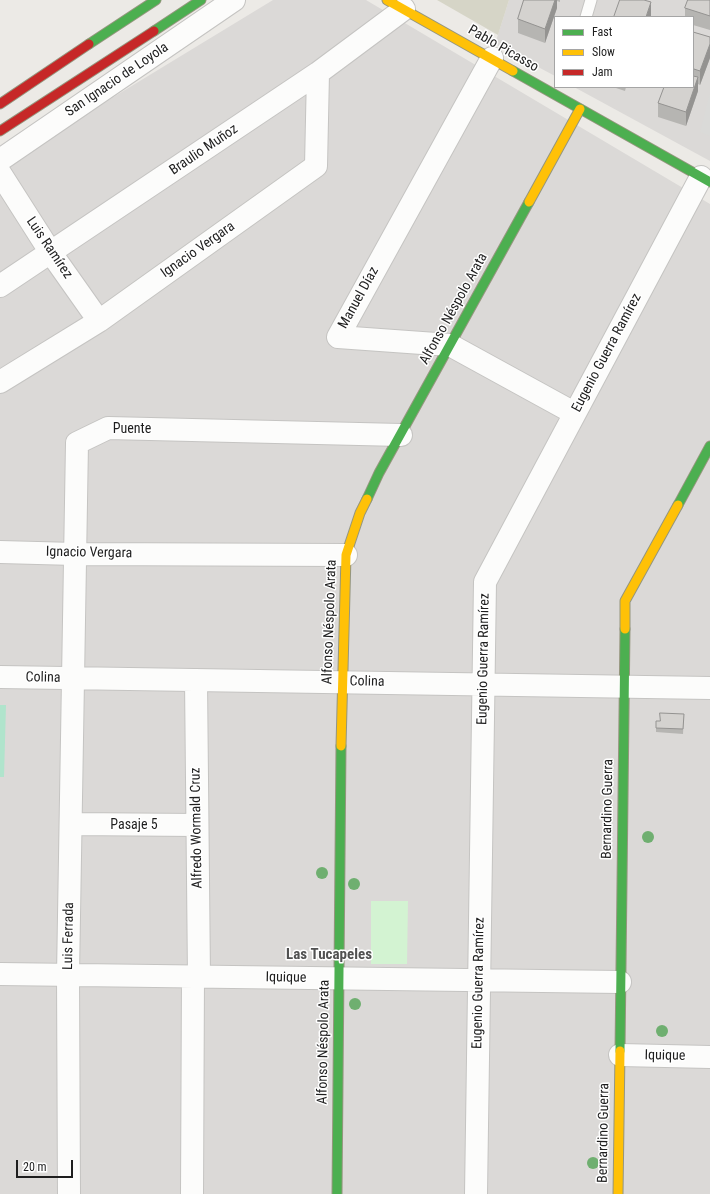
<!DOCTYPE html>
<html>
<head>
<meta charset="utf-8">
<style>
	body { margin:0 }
	#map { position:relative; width:710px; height:1194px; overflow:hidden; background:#eceae6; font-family:"Roboto Condensed",sans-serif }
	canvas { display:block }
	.legend { position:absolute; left:554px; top:16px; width:140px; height:72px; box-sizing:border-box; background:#fff; border:1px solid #a5a5a5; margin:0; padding:5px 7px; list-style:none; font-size:12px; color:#1e1e1e }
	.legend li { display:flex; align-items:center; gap:8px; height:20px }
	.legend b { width:20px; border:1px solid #a5a5a5 }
	.scale { position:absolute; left:16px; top:1160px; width:57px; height:18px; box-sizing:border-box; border:2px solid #1e1e1e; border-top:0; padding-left:5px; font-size:12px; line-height:14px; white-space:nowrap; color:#1e1e1e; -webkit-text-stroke:3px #fff; paint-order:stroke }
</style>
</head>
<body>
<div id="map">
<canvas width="710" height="1194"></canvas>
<ul class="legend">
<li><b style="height:5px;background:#4caf50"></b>Fast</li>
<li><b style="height:5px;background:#ffc107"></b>Slow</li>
<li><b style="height:5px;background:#c62828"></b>Jam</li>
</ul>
<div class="scale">20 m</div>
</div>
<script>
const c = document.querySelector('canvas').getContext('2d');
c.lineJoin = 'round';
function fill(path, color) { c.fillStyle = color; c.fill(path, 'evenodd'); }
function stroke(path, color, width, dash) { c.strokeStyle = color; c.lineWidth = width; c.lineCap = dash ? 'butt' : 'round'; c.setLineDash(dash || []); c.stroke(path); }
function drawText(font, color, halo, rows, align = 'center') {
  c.font = font + ' "Roboto Condensed",sans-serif'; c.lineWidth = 3; c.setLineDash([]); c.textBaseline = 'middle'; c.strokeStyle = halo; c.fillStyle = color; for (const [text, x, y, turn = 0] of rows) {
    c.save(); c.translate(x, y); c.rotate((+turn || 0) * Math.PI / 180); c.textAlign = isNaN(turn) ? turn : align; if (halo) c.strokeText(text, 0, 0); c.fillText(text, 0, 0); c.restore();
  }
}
fill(new Path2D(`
	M273,0H366L710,204V1194H0V166Z
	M509,0H710V161L574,87H693V17H555V76L495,44Z`), '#dbd9d7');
fill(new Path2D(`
	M710,93V136L700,132Z`), '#dadad8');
fill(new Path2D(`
	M437,0H509L498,35Z`), '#d6d5c7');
fill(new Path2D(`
	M371,901H408L407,964H371Z`), '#d3f3d2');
fill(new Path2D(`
	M0,705H6L4,777H0Z`), '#b0e4cc');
const lane = new Path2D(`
	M586,17L591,0`);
const street = new Path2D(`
	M492,58L338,337L450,345L574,413
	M0,160L234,0
	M0,173L51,253L99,321
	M0,286L318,73L404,9
	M0,382L99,321L316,166L318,73
	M0,552L75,554L346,555
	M0,677L710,688
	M196,680L199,977
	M71,824L197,825
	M0,974L620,982
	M620,1055L710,1057
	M69,1194L68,975L77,443L108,428L401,435
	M192,1194L193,976
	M476,1194L485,582L701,177`);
const fast = new Path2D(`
	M154,31L201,0
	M89,44L156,0
	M513,71L710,182
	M367,499L379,473L529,202
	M678,505L710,446
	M620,1051L625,629
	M337,1194L341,746`);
const slow = new Path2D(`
	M387,0L513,71
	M529,202L580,109
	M625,629V601L678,505
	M341,746L346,555L360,513L367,499
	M618,1194L620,1051`);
const jam = new Path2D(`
	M0,104L89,44
	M0,131L154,31`);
stroke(lane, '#c5c4c2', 13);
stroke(street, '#c5c4c2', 24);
stroke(fast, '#95967e', 11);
stroke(slow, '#95967e', 11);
stroke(jam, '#95967e', 11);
stroke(lane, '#fcfcfb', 11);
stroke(street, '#fcfcfb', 22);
stroke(fast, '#4caf50', 9);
stroke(slow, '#ffc107', 9);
stroke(jam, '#c62828', 9);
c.fillStyle = '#6faf70';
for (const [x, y] of [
	[648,837],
	[322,873],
	[354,884],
	[355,1004],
	[662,1031],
	[593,1163]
]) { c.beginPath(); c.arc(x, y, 6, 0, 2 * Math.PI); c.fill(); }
fill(new Path2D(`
	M524,0H560V2L557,1V8L545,43L518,33V19Z
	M710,0V30L693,25V17H685V8Z
	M693,32L710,37V58L700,85L698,84V91L686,126L658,117V103L693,87Z
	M613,87H626L625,91Z
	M684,714L683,734L656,732V721H660Z`), '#b6b5b2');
fill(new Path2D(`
	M555,0H557V8L545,43V29Z
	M651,2V17H646Z
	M710,44V58L700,85V71Z
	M698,77V91L686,126V112Z`), '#949391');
const building = new Path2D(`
	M524,0H555L545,29L518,19Z
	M620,0H644L651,2L646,17H614Z
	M688,0H710V16L685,8Z
	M693,32L710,37V44L700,71L694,69L693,72Z
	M693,76L698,77L686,112L658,103L664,87H693Z
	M660,713L684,714L683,729L656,728V721H660Z`);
fill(building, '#d4d2cf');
stroke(building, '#949391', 1);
drawText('14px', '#1e1e1e', '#fff', [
	["Pablo Picasso",503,49,30],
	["San Ignacio de Loyola",117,80,-34],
	["Braulio Muñoz",204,150,-34],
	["Luis Ramírez",49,248,56],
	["Ignacio Vergara",198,250,-35],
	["Manuel Díaz",359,298,-61],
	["Alfonso Néspolo Arata",454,309,-61],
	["Eugenio Guerra Ramírez",607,353,-62],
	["Puente",132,429],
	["Ignacio Vergara",89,553,1],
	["Alfonso Néspolo Arata",330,622,-88],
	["Eugenio Guerra Ramírez",484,659,-89],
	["Colina",43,678,1],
	["Colina",367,682,1],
	["Bernardino Guerra",608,809,-89],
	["Pasaje 5",134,825],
	["Alfredo Wormald Cruz",197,828,-91],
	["Luis Ferrada",69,936,-89],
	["Iquique",286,978,1],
	["Eugenio Guerra Ramírez",479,983,-89],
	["Alfonso Néspolo Arata",324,1042,-89],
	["Iquique",665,1056,1],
	["Bernardino Guerra",604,1133,-89]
]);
drawText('bold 15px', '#515151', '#fff', [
	["Las Tucapeles",329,955]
]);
</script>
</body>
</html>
